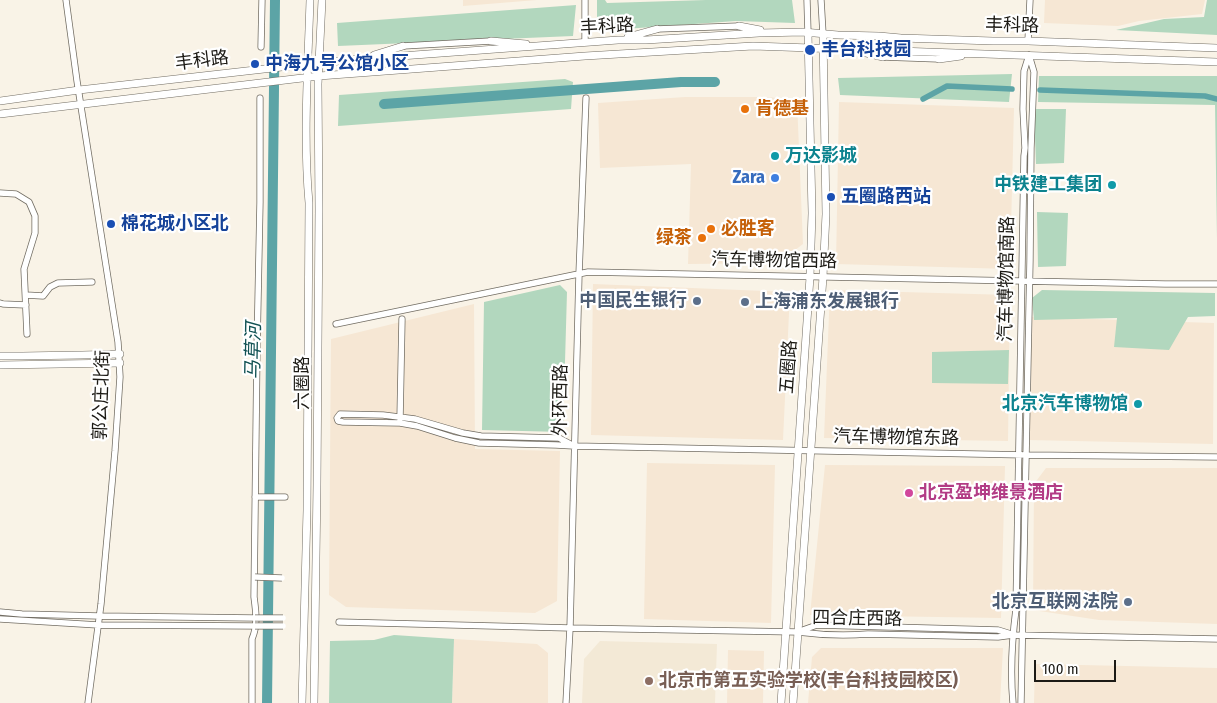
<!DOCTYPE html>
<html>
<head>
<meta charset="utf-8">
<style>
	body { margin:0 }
	#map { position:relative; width:1217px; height:703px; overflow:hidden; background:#f9f3e7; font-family:"Fira Sans Condensed",sans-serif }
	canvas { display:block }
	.scale { position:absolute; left:1034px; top:660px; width:82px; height:22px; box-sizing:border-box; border:2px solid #1c1a15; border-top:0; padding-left:6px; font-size:15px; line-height:18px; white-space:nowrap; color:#1c1a15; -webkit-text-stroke:4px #fff; paint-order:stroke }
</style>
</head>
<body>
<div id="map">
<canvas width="1217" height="703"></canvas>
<div class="scale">100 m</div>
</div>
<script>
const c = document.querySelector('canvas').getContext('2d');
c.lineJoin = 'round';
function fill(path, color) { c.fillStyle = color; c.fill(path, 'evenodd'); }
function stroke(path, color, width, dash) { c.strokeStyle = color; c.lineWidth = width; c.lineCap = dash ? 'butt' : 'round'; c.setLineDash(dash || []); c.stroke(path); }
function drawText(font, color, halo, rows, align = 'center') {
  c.font = font + ' "Fira Sans Condensed","Noto Sans SC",sans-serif'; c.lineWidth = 4.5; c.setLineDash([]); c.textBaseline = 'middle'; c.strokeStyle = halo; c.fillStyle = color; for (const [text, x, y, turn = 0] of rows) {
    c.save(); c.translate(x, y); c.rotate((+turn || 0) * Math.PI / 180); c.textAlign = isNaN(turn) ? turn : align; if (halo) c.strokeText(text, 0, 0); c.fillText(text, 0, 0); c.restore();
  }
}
fill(new Path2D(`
	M463,0H537L463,6Z
	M1045,0H1205L1202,14L1139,21L1118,26L1044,23Z
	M685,97H769L797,101L803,244L778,263L688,264L691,164L600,168L598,103Z
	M839,102L1014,108L1010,269L836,264Z
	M593,284L790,292L783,440L591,435Z
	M830,290L1010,295L1008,441L824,438Z
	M474,304L475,449L560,451L557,601L535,613L346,607L329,595L331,339Z
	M1032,317L1214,323L1213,444L1028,440Z
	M647,463L775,465L771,623L644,619Z
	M825,465L1005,466L1001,618L810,615Z
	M1046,468H1217V624L1099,620L1033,610L1034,484Z
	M454,639L537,644L548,653V703H452Z
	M821,648H1003L1000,703H808L812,657Z
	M728,650L764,651L763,703H727Z
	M1035,664L1217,668V703H1034Z`), '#f6e7d4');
fill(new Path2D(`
	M600,641L717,644L715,703H582L584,659Z`), '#f3e9d6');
fill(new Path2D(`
	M597,0H605L607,3L706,0H792L795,23L736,21L597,31Z
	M1207,0H1217V35L1116,30L1164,19L1204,17Z
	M576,5L573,36L338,46L337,23Z
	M1012,74L1009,102L840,95L838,78Z
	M1039,76H1217V239L1215,105L1038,102Z
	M565,79L573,82L571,109L338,126L339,95Z
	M1034,109H1066L1064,163L1036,164Z
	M1037,212L1068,213L1066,266L1038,267Z
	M560,285L567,292L563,432L482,430L484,302Z
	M1042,290L1215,293V316L1188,317L1169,350L1114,347L1117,318L1034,320L1032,298Z
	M1009,350L1008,384L932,383V352Z
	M394,635L454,639L452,703H329L330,641L374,640Z`), '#b2d7be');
stroke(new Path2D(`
	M1040,90L1205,96L1217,99
	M923,99L947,86L1012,89`), '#5ca4a6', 5.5);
stroke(new Path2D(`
	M384,104L681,82H715
	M267,703L275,0`), '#5ca4a6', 10);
const minor = new Path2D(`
	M66,0L77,81L118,342L120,377L115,451L101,604L88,703
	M807,0L808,33
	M821,0L823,34
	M657,29L739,26
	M1028,41L1030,0
	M585,42V0
	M403,46L491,41
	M261,47L262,0
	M883,57L939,59
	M0,193L16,194L29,202L35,216V233L24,269L27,334
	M26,295L43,296L50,287L58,283L92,282
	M0,303L3,304L26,305
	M336,324L588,272L1165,284H1217
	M400,419L402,319
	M574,446L559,438L481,436L463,433L415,419L383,415L340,414L337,418L338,421L343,422L400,423L417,426L455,438L479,443L556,445L574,446L1026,455L1217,457
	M255,497H285
	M0,612L22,614L99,616L255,618
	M0,619L98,625L255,626
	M339,622L570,628L798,632C821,635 844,636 868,634L998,637L1013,635L1217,639
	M800,631L817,625L998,630L1011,634
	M252,703V639C258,625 256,612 254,597L257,349L260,202V98
	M566,703L570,628L579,274L586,98
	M1013,703C1010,672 1012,640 1016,609L1024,156L1025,148L1023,109L1024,71L1029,55
	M1021,703L1030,261L1031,148L1034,72L1029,55`);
const major = new Path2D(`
	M739,26L760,30
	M628,37L657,29
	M491,41L526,44
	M862,52L883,57
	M374,55L403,46
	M939,59L961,56
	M0,101L79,90L308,64L360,59L618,40H646L759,33L803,32L838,35L879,36L901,38L993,41H1028L1217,48
	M0,114L319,76L585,56L753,46L1217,62
	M0,356C40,356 80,355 120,354
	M0,365L120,363
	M302,703L307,510L309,203C303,136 308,68 310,0
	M314,703L317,485L319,209L318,84L322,0
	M781,703L810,277L812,213L808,33
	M793,703L823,277L826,214L823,34`);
stroke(minor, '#726d63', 7);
stroke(major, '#726d63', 8);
stroke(minor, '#fff', 5.5);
stroke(major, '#fff', 7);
const minorBridge = new Path2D(`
	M255,577L282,578
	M255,618H283
	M255,626H283`);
stroke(minorBridge, '#726d63', 7, []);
stroke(minorBridge, '#fff', 5.5);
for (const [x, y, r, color] of [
	[810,50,6,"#1a4fb4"],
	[255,64,5,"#1a4fb4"],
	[745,109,5,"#e8710a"],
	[775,156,5,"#0f9aa8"],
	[775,178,5,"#3f7fe0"],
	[1112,185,5,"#0f9aa8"],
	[831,197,5,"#1a4fb4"],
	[111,224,5,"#1a4fb4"],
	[711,229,5,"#e8710a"],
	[702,238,5,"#e8710a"],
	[697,301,5,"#5c6f8a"],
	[745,302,5,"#5c6f8a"],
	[1138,404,5,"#0f9aa8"],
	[909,493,5,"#d1479c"],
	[1128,602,5,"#5c6f8a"],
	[649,681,5,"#8d6e63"]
]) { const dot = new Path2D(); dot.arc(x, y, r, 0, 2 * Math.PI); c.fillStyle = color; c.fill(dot); stroke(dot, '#fff', 2); }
drawText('18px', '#1c1a15', '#fff', [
	["丰科路",1012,26,1],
	["丰科路",607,27,-3],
	["丰科路",202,61,-7],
	["汽车博物馆西路",774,261,1],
	["汽车博物馆南路",1007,279,-89],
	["五圈路",789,367,-86],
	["六圈路",303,383,-90],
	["郭公庄北街",102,395,-88],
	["外环西路",561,400,-89],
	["汽车博物馆东路",896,438,1],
	["四合庄西路",857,619,1]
]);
drawText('bold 18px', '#164399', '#fff', [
	["丰台科技园",821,50],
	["中海九号公馆小区",265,64],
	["五圈路西站",841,197],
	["棉花城小区北",121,224]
], 'left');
drawText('bold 18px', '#c56008', '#fff', [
	["肯德基",755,109],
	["必胜客",721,229],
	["绿茶",692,238,"right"]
], 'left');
drawText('bold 18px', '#0d838f', '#fff', [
	["万达影城",785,156,"left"],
	["中铁建工集团",1102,185],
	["北京汽车博物馆",1128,404]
], 'right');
drawText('bold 18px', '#366cbe', '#fff', [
	["Zara",765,178]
], 'right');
drawText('bold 18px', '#4e5e75', '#fff', [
	["中国民生银行",687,301],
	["上海浦东发展银行",755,302,"left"],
	["北京互联网法院",1118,602]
], 'right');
drawText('bold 18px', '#b23c85', '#fff', [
	["北京盈坤维景酒店",919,493]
], 'left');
drawText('bold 18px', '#785e54', '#fff', [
	["北京市第五实验学校(丰台科技园校区)",659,681]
], 'left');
drawText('italic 19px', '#115153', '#fff', [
	["马草河",254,351,-89]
]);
</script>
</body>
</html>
